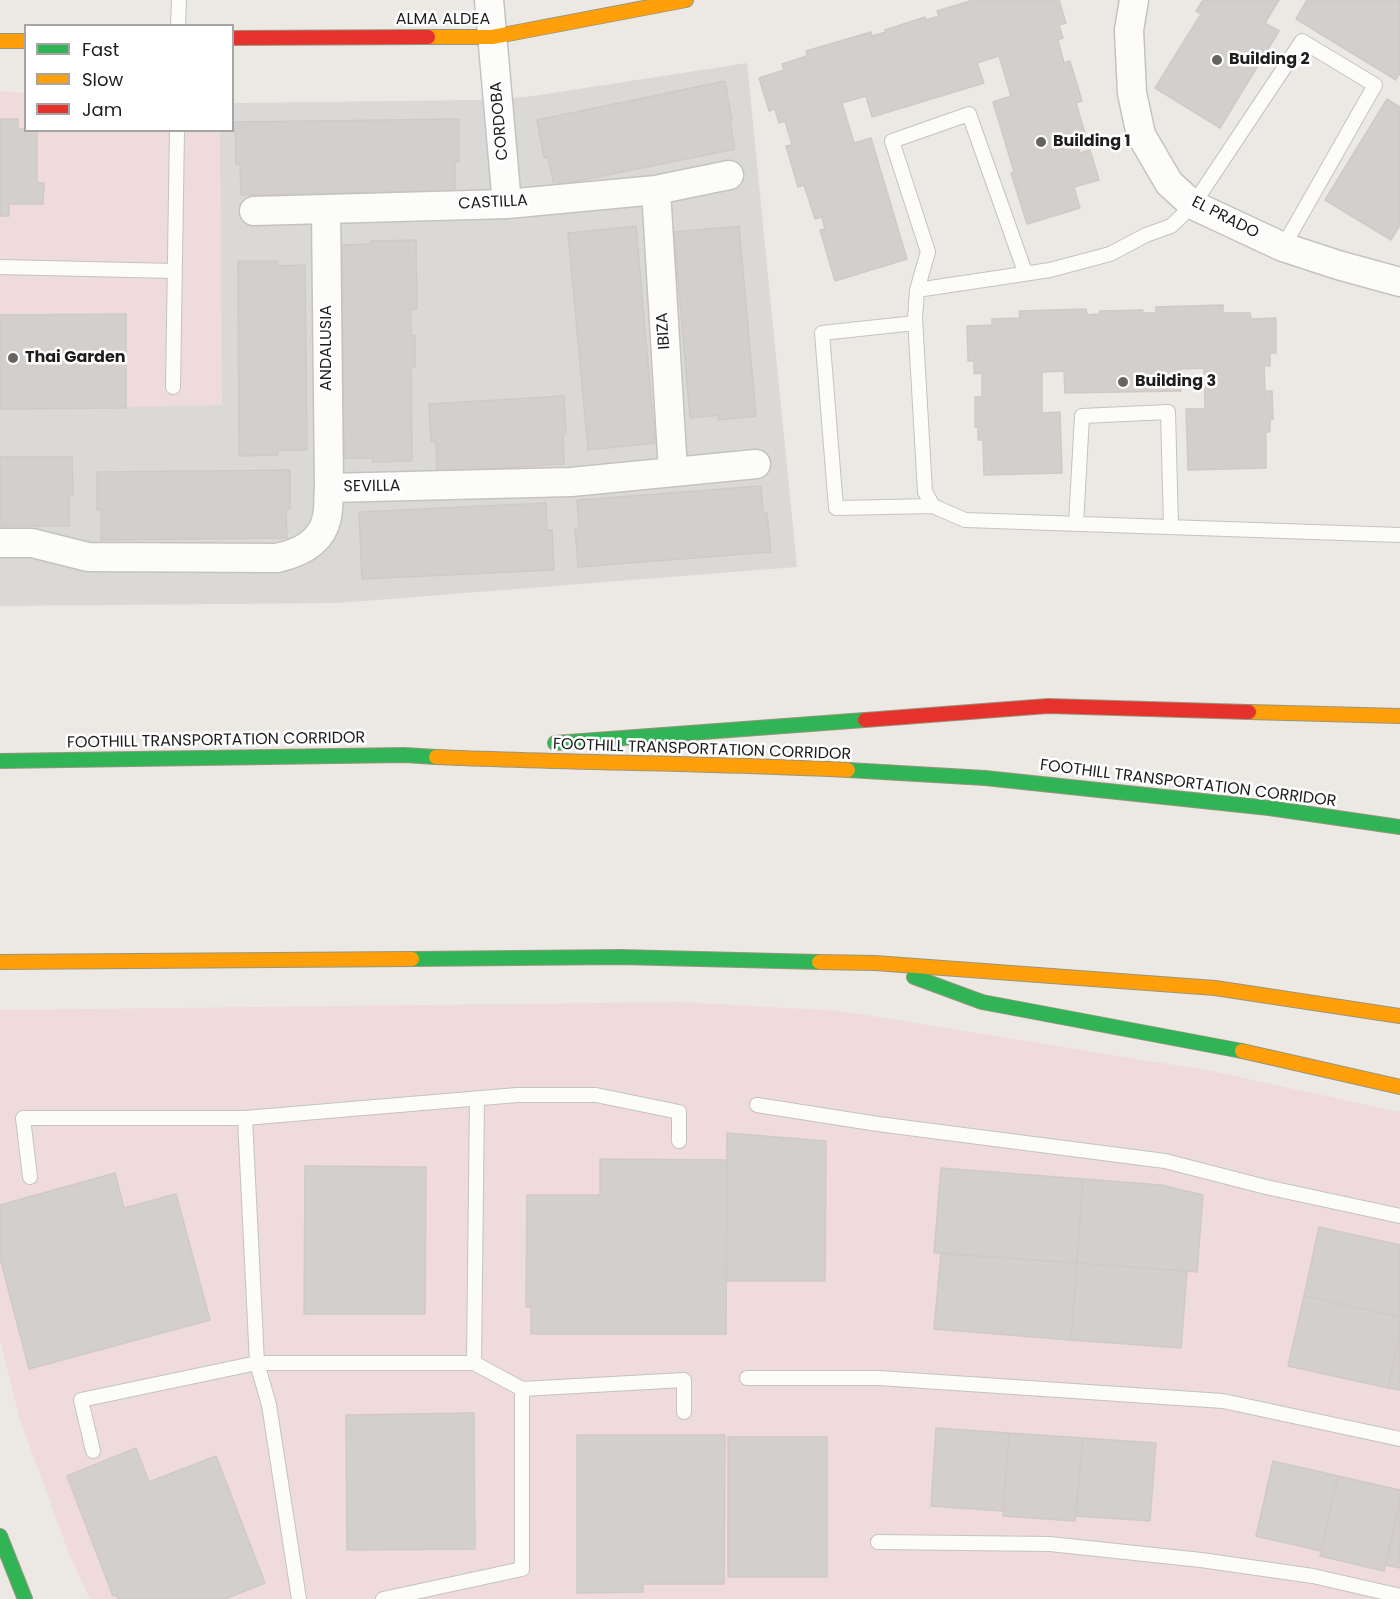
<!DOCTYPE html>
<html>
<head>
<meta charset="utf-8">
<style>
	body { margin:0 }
	#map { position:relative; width:1400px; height:1599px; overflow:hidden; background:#ece9e5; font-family:Poppins,sans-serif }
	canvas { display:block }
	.legend { position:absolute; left:24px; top:24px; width:210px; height:108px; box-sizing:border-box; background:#fff; border:2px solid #a5a5a5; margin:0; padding:8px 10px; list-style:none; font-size:18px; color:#1d1d1d }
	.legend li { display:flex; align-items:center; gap:12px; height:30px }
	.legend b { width:30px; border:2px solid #a5a5a5 }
</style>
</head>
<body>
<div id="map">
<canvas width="1400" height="1599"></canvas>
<ul class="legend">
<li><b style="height:8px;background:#30b455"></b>Fast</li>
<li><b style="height:8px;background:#ff9f0a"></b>Slow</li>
<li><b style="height:8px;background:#e5322d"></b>Jam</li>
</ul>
</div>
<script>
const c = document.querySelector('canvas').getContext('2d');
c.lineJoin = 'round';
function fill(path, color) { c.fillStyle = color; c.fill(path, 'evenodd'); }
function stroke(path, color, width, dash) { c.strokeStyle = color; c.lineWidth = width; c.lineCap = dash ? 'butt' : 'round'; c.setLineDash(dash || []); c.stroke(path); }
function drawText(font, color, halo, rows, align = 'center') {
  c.font = font + ' Poppins,sans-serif'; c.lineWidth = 5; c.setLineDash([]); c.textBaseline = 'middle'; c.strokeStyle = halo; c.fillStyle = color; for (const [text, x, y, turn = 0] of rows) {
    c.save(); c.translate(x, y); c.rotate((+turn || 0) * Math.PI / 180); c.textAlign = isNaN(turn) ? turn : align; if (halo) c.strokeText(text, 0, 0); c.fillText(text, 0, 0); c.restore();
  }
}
fill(new Path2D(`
	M747,63L797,567L339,603L0,606V409L220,131L232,130L233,103L474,100L526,97Z`), '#dbd9d8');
fill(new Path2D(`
	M0,91L25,93L26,130L220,131L222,405L0,409Z
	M681,1002L841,1011L1211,1071L1400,1112V1599H90L71,1559L19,1417L0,1340V1010Z`), '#efdbdc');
const building = new Path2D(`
	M973,0H1059L1066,23L1059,25L1063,38L1058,40L1064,63L1070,61L1082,101L1076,103L1086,137L1076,141L1080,153L1090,150L1099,180L1074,187L1080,208L1027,224L1011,173L1014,172L993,102L1011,96L999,56L977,63L984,83L872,117L866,96L842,103L854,143L871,138L907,259L835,281L820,230L825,229L822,217L815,219L804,185L798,187L786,146L792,145L785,121L779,123L775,109L769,111L759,78L784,70L782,64L807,56L806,51L871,32L872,36L886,32L885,30L925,17L926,20L939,16L937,11Z
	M1203,0H1279L1265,23L1279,31L1220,128L1155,88L1201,14L1196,11Z
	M1307,0H1400V73L1396,80L1296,19Z
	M725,81L732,120L730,121L735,149L554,186L548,157L544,158L537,120Z
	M1387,99L1400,107V225L1391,240L1325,200Z
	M0,119H18V129L37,130V183H44L43,204H9V216H0Z
	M459,119V162H455V191L241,195L240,164H236L235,122Z
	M636,226L655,443L588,450L568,233Z
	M739,226L756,416L718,420V415L690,418L674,232Z
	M416,240L417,309H411V335H415V367H411L412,461L373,462L372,458H344L342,245L371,244V241Z
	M238,261H277V266L305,265L307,450H277L278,455L239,456Z
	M1223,305V313H1250L1251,319L1276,318V353H1270V366H1264L1265,391H1272L1273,419L1270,420V432H1266V468L1188,470L1186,409H1205L1204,368L1181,369V391L1065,393L1064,371L1042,372V413L1060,412L1062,473L984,475L983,440H978V427H975V397H982V373L974,374V361H968L967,326L992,325V319L1020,318L1019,311L1086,309L1087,315L1099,314L1100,311L1143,310L1142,313H1156V307Z
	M126,314V408L0,409V315Z
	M564,396L566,434H563L564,464L437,472L436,442H431L429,404Z
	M0,457H72L73,496H69V526H0Z
	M290,470V509H286L287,538L101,540V510H97V472Z
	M761,486L763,513H767L771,552L578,567L575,528H579L577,500Z
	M546,503L547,530H552L554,570L362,579L359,512Z
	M727,1133L826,1141L825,1281H726Z
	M600,1159L727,1160L726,1334H531V1307H526L527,1195H600Z
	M305,1166L426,1167L425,1314H304Z
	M941,1168L1083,1179L1077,1263L934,1253Z
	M115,1173L124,1208L176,1194L210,1320L29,1369L0,1258V1205Z
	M1083,1179L1161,1185L1203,1195L1197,1272L1077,1263Z
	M1319,1227L1400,1245V1317L1304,1296Z
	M941,1253L1077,1263L1071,1340L934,1329Z
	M1077,1263L1187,1271L1181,1348L1071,1340Z
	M1304,1296L1400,1317V1333L1388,1388L1288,1366Z
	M1400,1333V1390L1388,1388Z
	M474,1413L475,1549L347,1550L346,1415Z
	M936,1428L1009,1433L1003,1511L931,1506Z
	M1009,1433L1083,1438L1075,1521L1003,1516Z
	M577,1435H725L724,1584H643V1592L577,1593Z
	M728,1437H827V1577H728Z
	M1083,1438L1156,1443L1150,1521L1076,1516Z
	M136,1448L149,1482L216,1456L265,1583L225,1599H118L116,1595L113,1596L67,1476Z
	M1273,1461L1338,1476L1321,1551L1256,1536Z
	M1338,1476L1400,1490V1501L1384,1571L1320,1556Z
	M1400,1501V1568L1386,1565Z`);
fill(building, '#d3cfcc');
stroke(building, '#cfcac7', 1.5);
const lane = new Path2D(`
	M178,26L179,0
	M1283,247L1375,85L1302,41L1193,205L1171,226L1146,235L1110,254L1050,270L917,290L915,318L925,492L933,506L965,520L1400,535
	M0,267L174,271
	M917,290L928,252L892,141L969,114L1025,272
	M915,323L822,333L836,508L933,506
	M173,387L177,130
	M1076,524L1082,416L1168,412L1171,527
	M757,1105L878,1124L1165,1161L1266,1187L1400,1216
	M245,1118L257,1363L269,1405L299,1599
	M30,1177L23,1118H245L517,1095H596L679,1112V1141
	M474,1363L477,1098
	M747,1378H879L1223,1401L1400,1439
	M93,1451L81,1400L257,1363H474L522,1389L684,1380V1412
	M878,1542L1050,1544L1201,1560L1313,1576L1400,1596
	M383,1599L522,1569V1389`);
const street = new Path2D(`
	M489,0L507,204
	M1134,0L1129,30L1132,93L1141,135L1169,183L1193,205L1283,247L1338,265L1400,282
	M656,190L673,471
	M326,209L329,488
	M254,211L507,204L656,190L729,175
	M0,543H32L88,557L277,558C299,553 322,543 327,517C329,508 328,497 329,488L571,482L756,464`);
const fast = new Path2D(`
	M555,743L865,720
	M0,761L404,755L436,757
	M848,770L985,778L1269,808L1400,827
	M412,959L620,957L819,962
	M914,977L982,1002L1242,1051
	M0,1536L25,1599`);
const slow = new Path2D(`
	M428,37H492L686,0
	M0,41H26
	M1249,712L1400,716
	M436,757C573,763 711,763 848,770
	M0,962L412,959
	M819,962L875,963L1215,988L1400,1016
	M1242,1051L1400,1087`);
const jam = new Path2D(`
	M232,38L428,37
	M865,720L1048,706L1249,712`);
stroke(lane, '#c4c3c1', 16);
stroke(street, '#c4c3c1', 31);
stroke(fast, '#97957c', 16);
stroke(slow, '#97957c', 16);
stroke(jam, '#97957c', 16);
stroke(lane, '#fcfcfb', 14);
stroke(street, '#fcfcfb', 28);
stroke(fast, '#30b455', 14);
stroke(slow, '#ff9f0a', 14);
stroke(jam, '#e5322d', 14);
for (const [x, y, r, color] of [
	[1217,60,6,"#656463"],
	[1041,142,6,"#656463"],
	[13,358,6,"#656463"],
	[1123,382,6,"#656463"]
]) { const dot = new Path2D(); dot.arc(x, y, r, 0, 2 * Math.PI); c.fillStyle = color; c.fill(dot); stroke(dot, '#fff', 2); }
drawText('16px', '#1d1d1d', '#fff', [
	["ALMA ALDEA",443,20],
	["CORDOBA",500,121,-95],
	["CASTILLA",493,203,-3],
	["EL PRADO",1225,218,27],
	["IBIZA",664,331,-94],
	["ANDALUSIA",327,348,-90],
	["SEVILLA",372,487,-1],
	["FOOTHILL TRANSPORTATION CORRIDOR",216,741,-1],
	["FOOTHILL TRANSPORTATION CORRIDOR",702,750,2],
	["FOOTHILL TRANSPORTATION CORRIDOR",1188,784,7]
]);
drawText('bold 16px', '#1d1d1d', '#fff', [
	["Building 2",1229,60],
	["Building 1",1053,142],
	["Thai Garden",25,358],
	["Building 3",1135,382]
], 'left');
</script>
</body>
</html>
